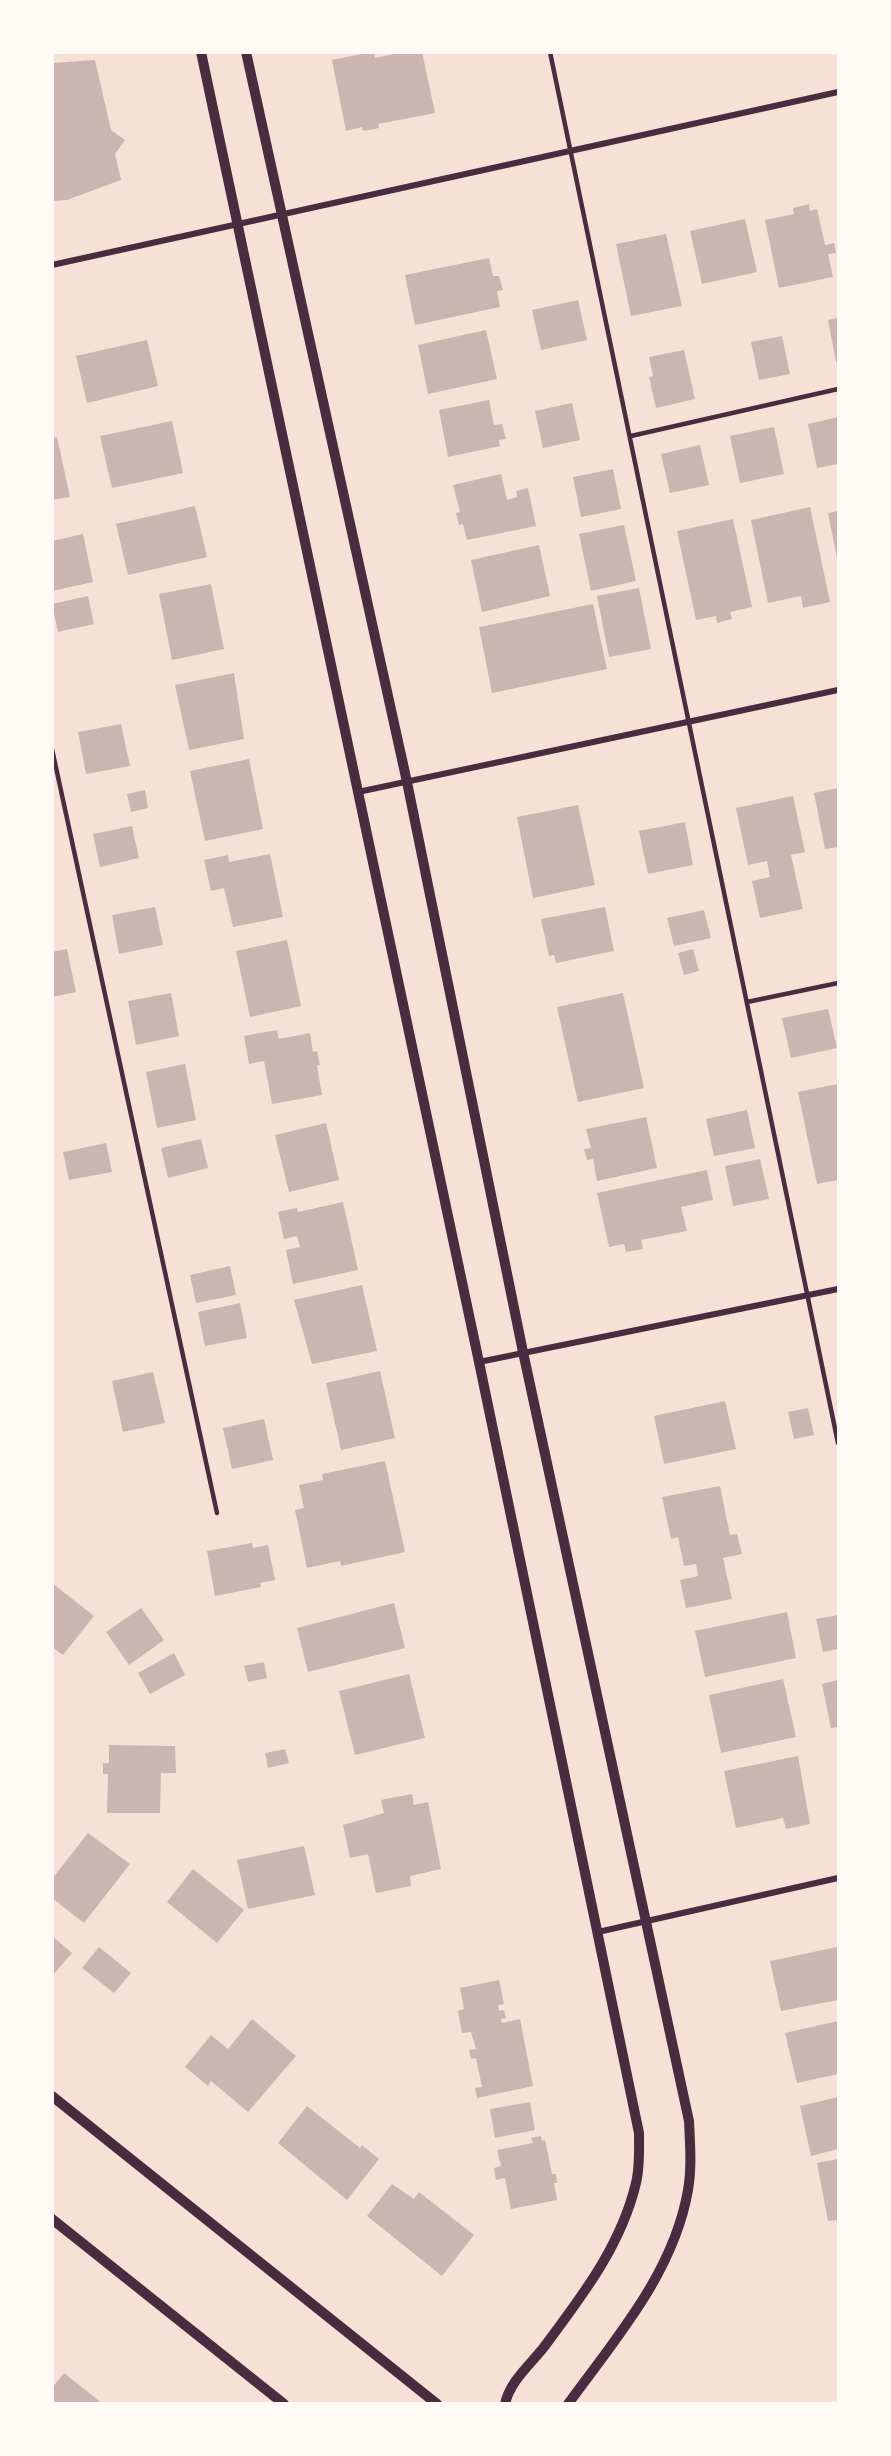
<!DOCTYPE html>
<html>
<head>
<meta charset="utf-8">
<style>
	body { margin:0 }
	#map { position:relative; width:891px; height:2456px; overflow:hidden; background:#f7e1d7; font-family:"Roboto Condensed",sans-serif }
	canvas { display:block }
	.frame { position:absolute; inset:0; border:54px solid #fffaf5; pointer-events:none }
</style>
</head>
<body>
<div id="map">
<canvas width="891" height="2456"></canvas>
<div class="frame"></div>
</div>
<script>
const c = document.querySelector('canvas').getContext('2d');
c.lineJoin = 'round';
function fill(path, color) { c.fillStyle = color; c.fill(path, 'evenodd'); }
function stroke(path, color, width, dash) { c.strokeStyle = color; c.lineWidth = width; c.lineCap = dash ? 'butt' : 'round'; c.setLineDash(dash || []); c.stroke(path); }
fill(new Path2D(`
	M371,52H374L375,58L403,52H422L435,113L378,124L379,128L363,131L362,127L346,131L332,60Z
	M95,60L111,130L125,140L115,154L121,180L67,200L52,201V63Z
	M809,204L810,211L817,209L825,245L834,243L836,253L828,254L833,277L779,288L765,220L794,214L793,208Z
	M745,219L757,272L702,284L690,231Z
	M666,234L682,306L631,316L616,244Z
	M489,258L493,276H499L503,290L497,291L500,307L415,325L405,275Z
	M578,300L587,340L541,350L532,310Z
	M838,318V362H836L828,320Z
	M486,330L497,379L428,394L418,345Z
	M782,336L790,374L759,380L751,342Z
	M147,340L158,386L87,403L76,356Z
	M684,350L695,399L656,408L649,377L653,376L649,357Z
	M489,400L494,425L502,424L506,439L499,440L500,446L448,457L439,410Z
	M572,403L580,440L543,448L535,411Z
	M838,417V464L817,468L808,424Z
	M172,421L183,473L112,488L100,436Z
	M774,427L784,474L740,483L730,436Z
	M57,437L70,497L52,500V438Z
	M700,445L709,485L670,493L661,454Z
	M613,469L621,509L581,517L573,477Z
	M501,474L507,500L517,497L516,491L528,488L536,526L467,540L463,524L459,525L456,513L460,512L453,485Z
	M195,506L207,557L128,575L116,524Z
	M810,507L830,602L803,608L801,596L768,603L751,520Z
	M838,511V558H837L828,513Z
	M733,519L752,607L730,612L732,619L717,623L716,616L696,620L677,531Z
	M624,525L636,581L591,591L579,534Z
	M83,534L93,582L52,591V541Z
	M539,545L550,596L482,612L471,560Z
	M211,584L224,649L172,660L159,594Z
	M639,588L651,649L609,657L597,596Z
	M88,596L94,624L58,632L52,604Z
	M593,604L607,669L492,693L479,627Z
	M234,673L244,739L189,750L175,685Z
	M121,724L130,766L86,774L78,732Z
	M249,759L263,829L205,841L190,771Z
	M838,788V847L825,849L814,793Z
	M145,790L148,808L131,812L127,794Z
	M793,796L805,852L791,855L803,909L760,918L752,881L770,877L767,861L748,865L736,808Z
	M578,805L595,885L533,898L517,817Z
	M685,822L693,865L648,874L639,831Z
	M132,826L139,858L100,867L93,834Z
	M270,854L283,917L233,927L224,888L211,891L204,860L228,855L229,862Z
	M155,907L163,945L119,954L112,915Z
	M605,907L614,951L556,963L554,955L549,956L541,919Z
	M704,910L711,938L674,946L667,918Z
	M287,940L301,1006L250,1017L236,951Z
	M67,949L76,992L52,997V952Z
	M693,949L699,971L684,975L678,953Z
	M171,993L179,1036L136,1045L128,1001Z
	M623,993L644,1088L578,1102L557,1007Z
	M828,1009L837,1048L791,1058L782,1018Z
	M277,1030L279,1039L310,1033L313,1052L317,1051L320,1065L317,1066L322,1095L272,1104L264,1061L249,1064L244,1036Z
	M185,1064L196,1120L157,1128L146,1072Z
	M838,1084V1180L817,1184L798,1092Z
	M747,1110L755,1148L714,1156L706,1119Z
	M646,1117L657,1168L597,1181L593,1159L587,1160L584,1149L591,1148L586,1129Z
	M326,1123L339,1180L289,1192L275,1135Z
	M201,1139L208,1168L168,1178L161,1148Z
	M106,1143L112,1172L69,1180L63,1152Z
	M760,1159L769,1199L733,1206L725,1166Z
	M707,1170L713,1200L681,1207L687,1231L641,1240L643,1249L626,1252L624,1244L609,1247L597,1193Z
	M343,1202L358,1270L293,1284L286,1250L300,1247L297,1236L284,1239L278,1212L297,1208L298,1212Z
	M230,1266L236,1295L196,1303L190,1275Z
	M362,1285L377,1351L312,1364L294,1300Z
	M240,1303L247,1338L205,1346L198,1312Z
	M380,1371L395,1438L341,1450L326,1383Z
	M153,1372L165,1423L123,1432L112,1381Z
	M725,1401L736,1449L664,1464L654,1416Z
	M808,1408L814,1435L794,1439L788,1412Z
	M264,1419L273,1460L232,1469L223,1428Z
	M385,1461L405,1552L341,1566L340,1561L307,1568L295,1510L304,1508L299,1485L323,1480L322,1474Z
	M720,1486L730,1535L737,1534L742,1554L723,1558L732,1599L686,1608L680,1580L698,1576L696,1564L684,1566L678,1537L671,1539L662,1497Z
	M252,1543L253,1548L268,1545L275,1580L260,1583L261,1587L215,1596L207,1551Z
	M52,1583L94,1616L63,1655L52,1647Z
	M394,1603L405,1648L308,1672L297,1628Z
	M141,1608L164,1640L129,1665L106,1632Z
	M787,1612L796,1658L705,1677L695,1631Z
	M838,1615V1649L823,1652L816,1619Z
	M174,1653L185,1675L150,1694L138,1673Z
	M264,1662L267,1678L248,1682L244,1666Z
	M409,1674L425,1738L355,1755L339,1691Z
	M783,1679L796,1737L721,1753L709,1695Z
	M838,1680V1727L831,1728L822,1684Z
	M109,1745L175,1746L176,1773H161L160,1813H107L108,1774H103V1763H109Z
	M285,1749L289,1763L268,1768L265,1753Z
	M798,1756L810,1824L786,1829L783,1818L736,1828L724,1771Z
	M412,1794L414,1805L428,1802L441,1869L410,1876L411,1886L376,1893L368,1854L350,1858L343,1825L384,1813L381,1800Z
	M88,1833L130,1864L84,1923L52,1898V1879Z
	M304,1846L315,1895L248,1909L237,1860Z
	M193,1869L244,1910L217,1943L167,1902Z
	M52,1936L72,1953L52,1976Z
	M99,1947L131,1973L114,1993L82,1968Z
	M837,1947L838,2000L781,2011L770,1961Z
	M499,1980L504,2004L498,2005L499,2011L504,2010L506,2018L501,2019L502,2023L520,2019L533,2086L477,2098L475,2088L482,2087L476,2058L471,2059L469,2050L476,2049L471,2032L462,2033L458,2011L464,2009L460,1988Z
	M252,2019L296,2056L248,2112L211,2081L208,2086L185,2067L211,2035L228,2049Z
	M838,2021V2074L797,2083L785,2033Z
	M838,2097V2149L811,2156L800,2106Z
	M530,2102L535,2130L495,2138L490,2109Z
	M307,2106L360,2148L362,2145L379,2159L347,2200L278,2143Z
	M541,2136L542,2141L545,2140L552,2174H556L557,2183H554L557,2200L511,2209L505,2178L496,2180L494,2168L501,2166L497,2150L533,2143L531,2138Z
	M838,2159V2226L836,2220L828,2221L817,2163Z
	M392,2184L414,2199L419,2192L474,2235L442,2276L367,2216Z
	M64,2373L103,2404H52V2388Z`), '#ccb4b1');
stroke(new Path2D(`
	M550,52L838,1443
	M631,436L838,389
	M52,749L217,1513
	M747,1002L838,983`), '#4a2c40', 4.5);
stroke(new Path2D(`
	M52,265L838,92
	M358,792L838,690
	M479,1362L838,1289
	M598,1932L838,1878`), '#4a2c40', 6);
stroke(new Path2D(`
	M201,52L479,1362L639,2133C639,2149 640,2167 636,2183C621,2246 582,2296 544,2347C530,2365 510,2381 505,2404
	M246,52L407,782L523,1352L689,2121C690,2144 692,2167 688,2190C674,2272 616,2338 568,2404
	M52,2096L437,2404
	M52,2219L284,2404`), '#4a2c40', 10);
</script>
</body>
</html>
